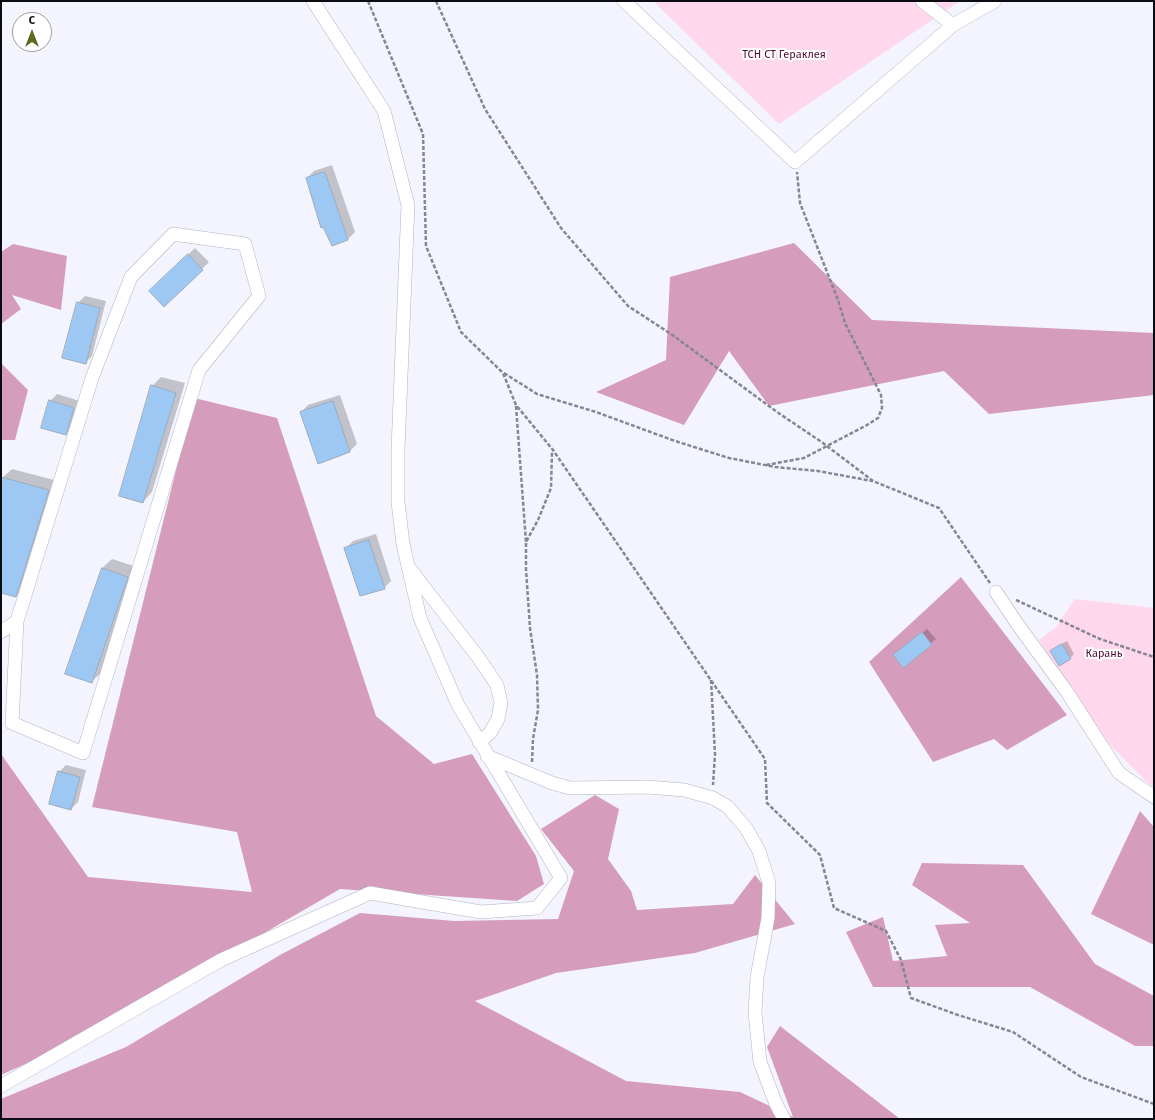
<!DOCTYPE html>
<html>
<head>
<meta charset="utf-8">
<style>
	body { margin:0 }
	#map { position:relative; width:1155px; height:1120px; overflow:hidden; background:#f3f4fd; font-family:"Fira Sans",sans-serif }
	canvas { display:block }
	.frame { position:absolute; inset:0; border:2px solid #0b0b12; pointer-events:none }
	.north { position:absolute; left:12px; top:12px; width:40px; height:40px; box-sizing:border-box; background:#fff; border:1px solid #9d9da0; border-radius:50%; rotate:0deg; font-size:11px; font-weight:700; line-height:16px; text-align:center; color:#0b0b12 }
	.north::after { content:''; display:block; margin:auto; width:14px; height:18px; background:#5a6d1a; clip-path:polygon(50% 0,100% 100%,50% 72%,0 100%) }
</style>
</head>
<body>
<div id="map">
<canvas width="1155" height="1120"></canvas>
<div class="frame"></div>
<div class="north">С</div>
</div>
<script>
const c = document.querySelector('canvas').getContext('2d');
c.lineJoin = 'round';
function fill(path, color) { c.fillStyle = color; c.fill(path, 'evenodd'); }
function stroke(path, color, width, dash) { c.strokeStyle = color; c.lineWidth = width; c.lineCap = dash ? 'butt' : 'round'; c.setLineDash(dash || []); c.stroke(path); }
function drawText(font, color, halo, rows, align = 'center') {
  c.font = font + ' "Fira Sans",sans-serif'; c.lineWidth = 4; c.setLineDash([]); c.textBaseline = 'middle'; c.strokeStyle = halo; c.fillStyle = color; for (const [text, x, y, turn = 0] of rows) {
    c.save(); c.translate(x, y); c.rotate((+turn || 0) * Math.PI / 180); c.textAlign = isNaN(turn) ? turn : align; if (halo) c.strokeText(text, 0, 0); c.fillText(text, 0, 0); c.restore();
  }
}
fill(new Path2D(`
	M653,1H960L779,124Z
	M1075,599L1154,608V789L1085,720L1039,640L1056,627Z`), '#ffd8ec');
fill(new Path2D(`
	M794,243L872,320L1154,333V395L989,414L944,371L769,406L729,351L684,425L596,392L666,360L670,277Z
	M13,244L67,256L61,310L12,295L21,309L1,324V252Z
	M1,363L28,390L15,440H1Z
	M194,398L277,418L376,716L434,764L472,754L536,856L544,884L517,901L340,889L266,932L133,1015L1,1075V754L88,877L252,892L237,832L92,807Z
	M961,577L1067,715L1007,750L994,739L933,762L869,662Z
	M595,795L619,809L608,859L631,891L637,910L733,904L755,875L795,924L695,953L556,973L475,1001L626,1081L740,1092L793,1117L767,1047L780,1026L900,1119H1V1099L126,1047L280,955L360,913L454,921L558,919L574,871L541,829Z
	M1140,811L1154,827V945L1091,914Z
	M922,863L1023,865L1095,964L1154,996V1046H1135L1030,987H873L846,932L883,917L893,961L947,956L935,925L970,923L912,885Z`), '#d59dbb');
fill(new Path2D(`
	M332,165L355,232L348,239L307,178L314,171Z
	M195,248L209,262L202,269L157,284Z
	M85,296L106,301L92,356L85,363L78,303Z
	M161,377L185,383L152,492L143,502L152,386Z
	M57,394L80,401L73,427L66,434L50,401Z
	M340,395L357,444L350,451L318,462L301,412L308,405Z
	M12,469L58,481L25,586L16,596L1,592V483L2,478Z
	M376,534L391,581L384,588L346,548L353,541Z
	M112,559L137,567L101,673L91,682L66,673L102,568Z
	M927,629L936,639L903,666L899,651Z
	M1067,641L1074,654L1070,658L1052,651L1056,647Z
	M66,765L86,770L78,802L71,809L59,772Z`), '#0003');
const building = new Path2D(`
	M325,172L348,240L332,246L323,227L321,228L306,178Z
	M188,254L203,270L164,307L149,291Z
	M77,302L100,308L86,364L62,358Z
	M151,385L176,393L143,503L119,496Z
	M49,400L74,408L66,435L41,428Z
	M333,401L350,452L318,464L300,412Z
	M1,477L49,490L16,597L1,593Z
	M369,540L385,589L360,596L344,548Z
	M102,568L128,577L92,683L65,674Z
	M922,632L932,645L903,668L893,655Z
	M1062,644L1071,659L1059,666L1050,651Z
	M58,771L80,777L71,810L49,804Z`);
fill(building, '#9ec8f4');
stroke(building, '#9babbc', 1);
const minor = new Path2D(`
	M624,1L795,162L953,25L995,1
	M922,1L953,25
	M410,569L478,657L497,685L501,703L498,719L490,733L479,742
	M996,592L1018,625L1067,692L1119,773L1154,797
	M1,632L17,621L92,378L131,277L173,234L245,244L259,296L199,370L83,753L12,723L17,621
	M487,756L552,783L570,788L647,787L684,790L713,798L728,807L746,828L759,851L769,883L768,918L757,977L755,1012L760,1062L776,1104L784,1119
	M1,1086L221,960L370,893L481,912L537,908L561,878L458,705L420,618L403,544L398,502V449L408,205L384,111L313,1`);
stroke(minor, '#b1b3c8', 14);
stroke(new Path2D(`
	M368,1L423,134L426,246L461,332L503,373L516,405L553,450L765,759L767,803L820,855L834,908L886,931L901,960L911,998L958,1015L1013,1032L1081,1077L1154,1104
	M436,1L485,109L561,228L628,306L671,334L777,412L823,443L873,481L939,508L990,583
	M504,373L537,394L596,412L675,441L729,458L775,467L818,471L872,481
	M516,406L526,542
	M766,465L804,458L867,425L878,418L882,408L881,395L845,323L838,300L800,203L797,172
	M1016,600L1100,639L1154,657
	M711,680L715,754L713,785
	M532,762L533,739L538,710L537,675L530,628L526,569V542L538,520L551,488L552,451`), '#85868e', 2.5, [4, 2]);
stroke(minor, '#fff', 13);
drawText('11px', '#4d0b36', '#fff', [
	["ТСН СТ Гераклея",784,55],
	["Карань",1104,654]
]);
</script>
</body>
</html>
